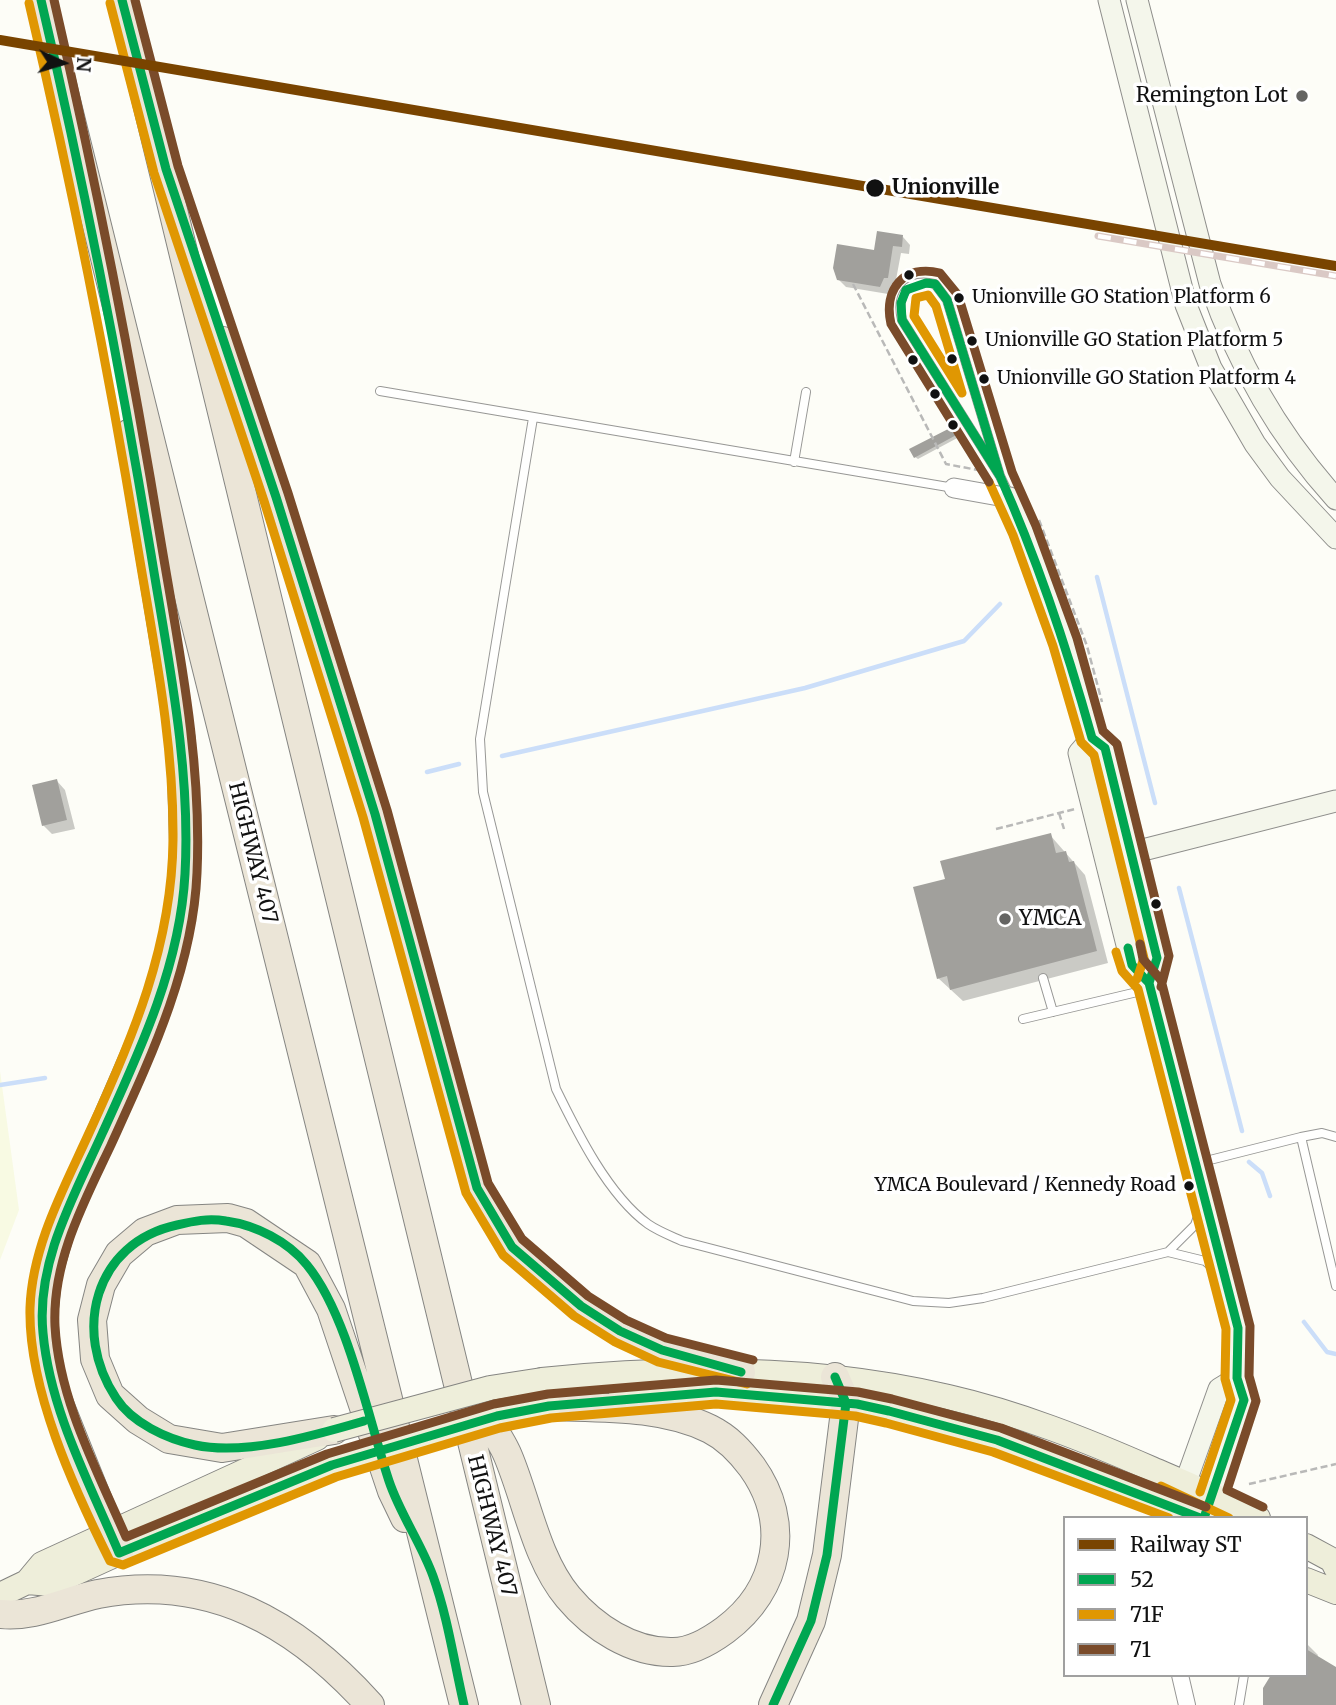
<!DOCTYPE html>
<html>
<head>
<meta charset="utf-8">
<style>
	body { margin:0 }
	#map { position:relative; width:1336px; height:1705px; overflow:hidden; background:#fdfdf7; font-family:Merriweather,serif }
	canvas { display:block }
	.legend { position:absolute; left:1063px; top:1516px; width:245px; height:161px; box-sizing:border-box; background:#fff; border:2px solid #a0a0a0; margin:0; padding:9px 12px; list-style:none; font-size:21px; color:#111 }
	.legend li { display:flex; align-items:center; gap:14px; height:35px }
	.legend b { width:35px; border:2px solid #a0a0a0 }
	.north { position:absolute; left:28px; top:28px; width:70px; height:70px; -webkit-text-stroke:5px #fff; paint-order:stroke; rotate:94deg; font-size:19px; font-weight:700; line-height:28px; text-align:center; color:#111 }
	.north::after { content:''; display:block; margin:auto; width:24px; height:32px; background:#111; clip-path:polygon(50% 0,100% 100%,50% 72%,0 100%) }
</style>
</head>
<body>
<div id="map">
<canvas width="1336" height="1705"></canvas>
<ul class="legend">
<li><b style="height:9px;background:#794400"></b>Railway ST</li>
<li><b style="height:9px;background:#00a651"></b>52</li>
<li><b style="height:9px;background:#e09702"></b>71F</li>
<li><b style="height:9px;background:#7a4b2a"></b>71</li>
</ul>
<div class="north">N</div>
</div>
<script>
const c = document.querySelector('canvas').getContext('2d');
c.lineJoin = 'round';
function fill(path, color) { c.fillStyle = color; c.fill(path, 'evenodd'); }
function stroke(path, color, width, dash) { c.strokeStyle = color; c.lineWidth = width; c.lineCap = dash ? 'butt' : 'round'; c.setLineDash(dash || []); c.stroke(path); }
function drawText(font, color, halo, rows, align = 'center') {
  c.font = font + ' Merriweather,serif'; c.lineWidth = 7; c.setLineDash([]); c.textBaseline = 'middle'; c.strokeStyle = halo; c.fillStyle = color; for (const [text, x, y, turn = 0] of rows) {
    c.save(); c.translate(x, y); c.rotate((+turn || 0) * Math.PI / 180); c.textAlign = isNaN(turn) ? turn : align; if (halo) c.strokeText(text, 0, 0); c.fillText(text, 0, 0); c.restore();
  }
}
fill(new Path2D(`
	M0,1071L19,1210L0,1260Z`), '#f8fae3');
fill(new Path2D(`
	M903,237L910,245L909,254L901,253L895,285L892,284L888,294L846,287L838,279L875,252Z
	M958,429L961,436L918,459L915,457Z
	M57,781L65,790L75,829L52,834L43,825Z
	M1050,835L1085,875L1108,963L963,1001L938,978L947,880Z
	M1306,1643L1318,1655L1317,1658L1336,1669V1705H1265L1306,1675Z`), '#0003');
stroke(new Path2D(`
	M1097,577L1155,803
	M502,756L805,688L964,641L1000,604
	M427,772L459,764
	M1179,888L1242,1131
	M0,1085L45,1078
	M1249,1162L1262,1173L1270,1196
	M1304,1322L1327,1352L1336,1354`), '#cbdef9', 4.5);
fill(new Path2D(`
	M877,231L903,235L902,247L893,246L888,278H884L880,287L837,280L833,268L837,244L874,250Z
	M956,425L960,433L914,458L909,449Z
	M57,779L67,820L42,826L32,785Z
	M1051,833L1056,853L1066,851L1069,862L1074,861L1097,951L950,990L947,976L937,979L913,887L945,879L940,861Z
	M1306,1649L1336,1667V1705H1263V1688L1271,1675H1306Z`), '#a1a09c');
const service = new Path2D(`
	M380,391L954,488
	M533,418L480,739L483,792L556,1089C577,1132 608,1195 648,1224C658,1231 671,1236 682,1241L913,1301L949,1303L983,1298L1168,1252L1205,1261L1218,1272
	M794,462L806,392
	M1000,476L902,320C896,295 908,277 935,284L947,300L1000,476L1010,497
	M1043,978L1053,1012
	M1023,1019L1150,989
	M1301,1137L1322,1133L1336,1137
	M1198,1163L1301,1137L1336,1286
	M1168,1252L1195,1225L1201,1208
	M1239,1705L1244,1675`);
const minor = new Path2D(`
	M1180,1675L1187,1705`);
const tertiary = new Path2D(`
	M954,488L1010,498`);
const secondary = new Path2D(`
	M1109,0L1186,305L1211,368L1255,444L1280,478L1336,538
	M1137,0L1210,284C1238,365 1278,435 1336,499
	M1010,498L1065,642L1092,738L1105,748L1157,958L1149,983
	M1092,738L1079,753L1132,965L1151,989L1238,1328L1237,1378L1244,1400L1204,1518
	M1131,853L1336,801
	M1180,1498L1219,1389L1237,1378`);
const primary = new Path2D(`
	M542,1380C676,1366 816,1366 948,1397C1018,1413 1086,1440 1152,1469C1187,1484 1224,1499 1258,1518
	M619,1400L716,1392L857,1404L997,1440L1150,1496L1201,1518
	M1306,1546L1332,1560L1336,1568
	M1306,1580L1336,1592
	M27,1582L51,1584L119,1553L332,1465
	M0,1595L27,1582L42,1564L317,1438`);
const motorway = new Path2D(`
	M41,0L464,1705
	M122,0L536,1705
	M223,341L276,497L375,814L477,1188L512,1247L581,1306L620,1331L662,1350L741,1372
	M472,1398C484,1417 500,1436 508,1456C527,1501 536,1559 568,1597C593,1627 632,1653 673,1652C692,1652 710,1641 725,1630C779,1590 792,1523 752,1467C740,1451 728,1438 710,1429C661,1405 601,1408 549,1406
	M334,1430L222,1448L169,1439L138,1420L110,1395L95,1359L92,1320L101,1285L119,1254L145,1232L177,1220L228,1218L246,1223L307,1264L331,1309L392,1491L405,1518
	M119,1553L52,1386L42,1329L47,1277L63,1221L151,1018L170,958L185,878L181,741L130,433
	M0,1614C34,1618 65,1601 98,1594C210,1573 297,1624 370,1705
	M773,1705L811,1621L827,1555L846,1403L835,1377`);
stroke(service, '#979795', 10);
stroke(minor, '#979795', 18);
stroke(tertiary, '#979795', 21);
stroke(secondary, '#8e8e8b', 23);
stroke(primary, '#858582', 26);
stroke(motorway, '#858582', 30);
stroke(new Path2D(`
	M853,284L946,464L983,471
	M1039,520L1087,646L1102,702
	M1059,813L1064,829
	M996,829L1075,809
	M1249,1484L1336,1464`), '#b9b9b8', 2.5, [7, 3.5]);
stroke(service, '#fffffe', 8);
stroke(minor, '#fffffe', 16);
stroke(tertiary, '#fffffe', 19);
stroke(secondary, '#f4f6eb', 21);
stroke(primary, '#eeeeda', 24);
stroke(motorway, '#ebe5d7', 28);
const rail = new Path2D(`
	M1098,236L1336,276`);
stroke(rail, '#dac9c5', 7);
stroke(rail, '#fff', 4.5, [13]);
const primaryBridge = new Path2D(`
	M334,1430L490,1388L542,1380
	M332,1465L497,1416L549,1406`);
stroke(primaryBridge, '#858582', 26, []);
stroke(primaryBridge, '#eeeeda', 24);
stroke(new Path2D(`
	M41,0C84,183 120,368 151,554C168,659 191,767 185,874C180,966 140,1051 102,1134C74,1196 36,1262 43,1333C50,1410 89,1482 119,1553L332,1465L497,1416L549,1406L716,1392L857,1404L889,1411L997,1440L1200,1518
	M122,0L166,169L276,497L375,814L477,1188L512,1247L581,1306L620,1331L662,1350L741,1372
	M926,283L935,284L947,300L1000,476L902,320L901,303L906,290Z
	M1000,476C1038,561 1067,648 1092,738L1105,748L1157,958L1149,983
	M1128,948L1132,965L1149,983L1238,1328L1237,1378L1244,1400L1204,1518
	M364,1421C316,1435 245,1456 195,1445C167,1439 132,1423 116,1398C72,1332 94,1243 177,1225C194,1221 208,1218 226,1221C255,1225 288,1241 307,1265C348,1315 368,1418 389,1481C400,1514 421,1543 433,1576C448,1618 454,1662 464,1705
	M773,1705L811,1621L827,1555L846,1403L835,1377`), '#00a651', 9);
stroke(new Path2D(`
	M29,3C71,182 107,361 137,543C153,641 174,740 173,840C172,945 133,1038 89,1133C64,1188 32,1246 30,1308C28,1389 74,1489 110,1561L123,1565L336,1477L500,1428L551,1418L716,1404L855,1416L886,1423L993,1452L1169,1518
	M110,3L154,173L264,501L363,817L466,1193L503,1255L574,1316L615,1342L658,1362L747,1384
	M928,295L936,306L962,393L914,316L916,298Z
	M989,482L1013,535L1053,646L1081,742L1094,755L1144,958L1137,979
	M1116,952L1122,971L1138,989L1226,1329L1225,1379L1231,1400L1200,1492
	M1161,1486L1229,1518`), '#e09702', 9);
stroke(new Path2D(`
	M54,0C96,181 132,364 162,548C180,655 202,764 197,873C193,969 150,1059 111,1145C84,1202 52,1261 55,1326C59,1400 97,1470 126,1537L327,1454L494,1404L548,1394L716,1380L858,1392L892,1399L1001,1428L1206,1507
	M135,0L178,166L288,493L387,810L488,1183L522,1239L588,1296L626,1320L666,1338L753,1360
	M989,482L891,324C883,289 904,264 940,273L958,295L1012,472L1036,526L1077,638L1103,731L1117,744L1169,956L1161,987
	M1140,944L1143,959L1161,980L1250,1326L1249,1376L1256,1401L1227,1490L1263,1507`), '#7a4b2a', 9);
stroke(new Path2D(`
	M0,40L1336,266`), '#794400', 10);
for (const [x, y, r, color] of [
	[1302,96,7,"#646462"],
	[875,188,10,"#111"],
	[909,275,6,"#111"],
	[959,298,6,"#111"],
	[972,341,6,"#111"],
	[952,359,6,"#111"],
	[913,360,6,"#111"],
	[984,379,6,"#111"],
	[935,394,6,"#111"],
	[953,425,6,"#111"],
	[1156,904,6,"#111"],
	[1005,919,7,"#646462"],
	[1189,1186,6,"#111"]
]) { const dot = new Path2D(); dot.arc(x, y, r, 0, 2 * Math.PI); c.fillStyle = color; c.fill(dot); stroke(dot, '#fff', 2.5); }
drawText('19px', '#111', '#fff', [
	["Unionville GO Station Platform 6",972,298],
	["Unionville GO Station Platform 5",985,341],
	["Unionville GO Station Platform 4",997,379],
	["YMCA Boulevard / Kennedy Road",1176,1186,"right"]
], 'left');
drawText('21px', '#111', '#fff', [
	["Remington Lot",1288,96],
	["YMCA",1019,919,"left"]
], 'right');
drawText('bold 21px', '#111', '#fff', [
	["Unionville",892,188]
], 'left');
drawText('21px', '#111', '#fff', [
	["HIGHWAY 407",252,853,76],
	["HIGHWAY 407",491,1526,76]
]);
</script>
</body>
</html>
